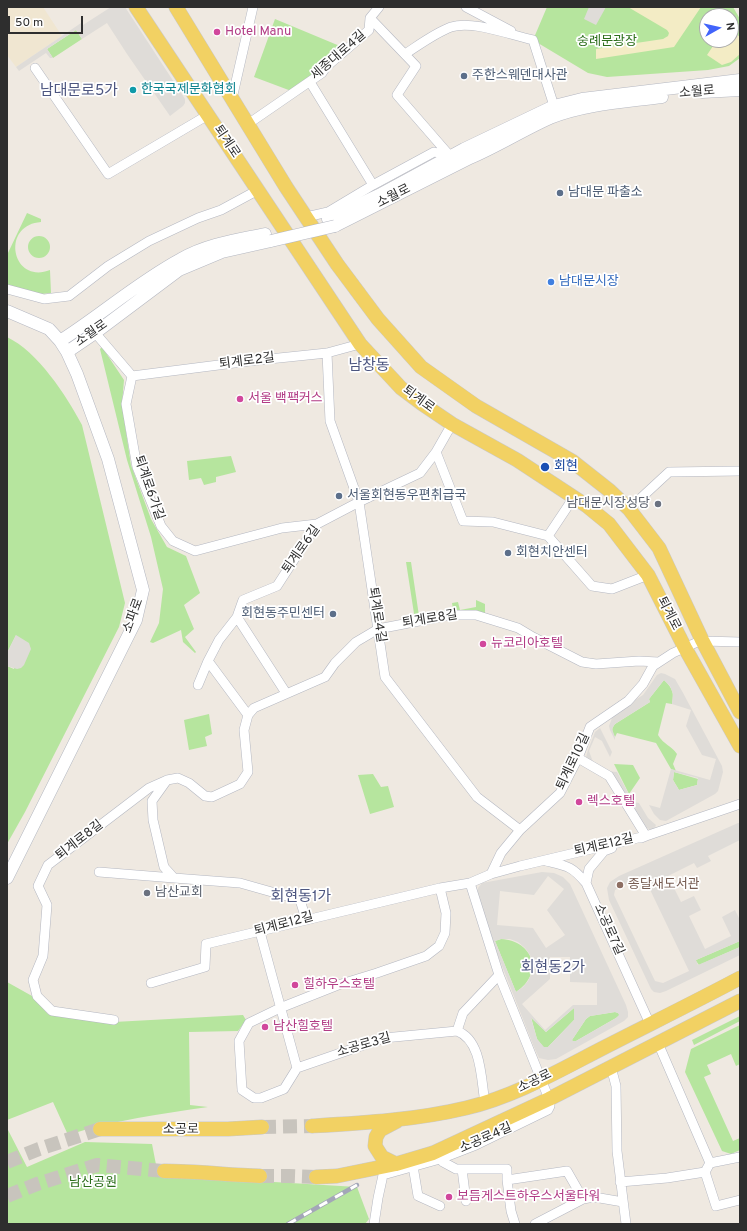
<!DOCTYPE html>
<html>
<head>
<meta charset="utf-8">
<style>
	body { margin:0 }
	#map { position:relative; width:747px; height:1231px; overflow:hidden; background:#efe9e1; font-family:Overpass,sans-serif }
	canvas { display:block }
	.frame { position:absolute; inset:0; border:8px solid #2e2e2e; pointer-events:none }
	.north { position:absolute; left:699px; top:8px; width:40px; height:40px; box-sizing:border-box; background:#fff; border:1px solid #ababab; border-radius:50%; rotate:82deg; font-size:11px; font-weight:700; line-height:16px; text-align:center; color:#2e2e2e }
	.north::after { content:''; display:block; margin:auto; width:14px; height:18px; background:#4264fb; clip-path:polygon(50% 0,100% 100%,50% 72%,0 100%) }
	.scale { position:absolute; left:8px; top:16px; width:75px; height:18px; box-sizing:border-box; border:2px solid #2e2e2e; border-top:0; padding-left:5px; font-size:12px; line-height:14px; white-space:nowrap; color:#2e2e2e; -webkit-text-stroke:3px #fff; paint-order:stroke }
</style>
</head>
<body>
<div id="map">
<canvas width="747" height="1231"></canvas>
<div class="frame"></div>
<div class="north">N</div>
<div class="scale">50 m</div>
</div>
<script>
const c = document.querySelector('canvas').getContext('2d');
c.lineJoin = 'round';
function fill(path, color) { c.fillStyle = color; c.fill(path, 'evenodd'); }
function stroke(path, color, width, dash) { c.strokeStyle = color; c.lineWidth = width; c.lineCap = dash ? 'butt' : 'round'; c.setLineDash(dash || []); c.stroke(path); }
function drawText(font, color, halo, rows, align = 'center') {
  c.font = font + ' Overpass,"Noto Sans KR",sans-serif'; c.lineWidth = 3.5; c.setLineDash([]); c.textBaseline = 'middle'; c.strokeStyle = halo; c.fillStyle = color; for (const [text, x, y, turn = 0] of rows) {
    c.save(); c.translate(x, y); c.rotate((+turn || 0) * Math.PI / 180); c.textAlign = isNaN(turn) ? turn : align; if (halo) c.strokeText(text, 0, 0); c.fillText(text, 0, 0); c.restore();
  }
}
fill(new Path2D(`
	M7,7H43L62,36L16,67L7,55Z`), '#f0e6d1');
fill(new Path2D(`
	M547,7H733L740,19V58L729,66L708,70L607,77L588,73L533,40ZM707,16H731V40H707Z
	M275,19L347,49L294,92L254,77Z
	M76,30L82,39L53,58L47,49Z
	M27,213L41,219V222C0,225 12,285 50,270L51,293L41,294L7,285V255Z
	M28 247a11 11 0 1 1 22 0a11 11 0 1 1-22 0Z
	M7,337C38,352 66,395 82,425L125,603L119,627L25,812L7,844V666L14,669L16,635L7,653Z
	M102,347L124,380L122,405L131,465L151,519L167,547L186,556L200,593L184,605L194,629L185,637L196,652L195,653L183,642L181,630L153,643L150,642L159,623L163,589L151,537L127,460L100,349Z
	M231,456L236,472L216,477V482L204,485L201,478L189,480L187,461Z
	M406,562H411L419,616L453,609L452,603L458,602L460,610L476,607V600L485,604V614L415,620Z
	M664,680C673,689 674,692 672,704L666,703L658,735C664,745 671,745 677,754L673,764L676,771L671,769L656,743L617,733L615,737C612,732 611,728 615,724L650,702L649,699Z
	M209,714L212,734L205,737L207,746L189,750L184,720Z
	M614,764L633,765L640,778L629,794Z
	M674,772L698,779L697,785L679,790L673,780Z
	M373,774L381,787L388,786L394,807L370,814L358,775Z
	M501,939C534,941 544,974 516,992L495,941Z
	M740,941V947L699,965L696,961V960Z
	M7,982L32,996L48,1014L114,1022L243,1015L246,1020L238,1031L189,1032L190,1105L208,1107C161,1114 114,1120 68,1135L53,1102L7,1120Z
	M574,1008V1020L548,1047L544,1048L537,1039L531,1017L546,1032Z
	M615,1012L618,1013L620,1015L616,1018L576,1041L573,1042L572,1040L586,1019L590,1016Z
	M740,1016V1021L694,1045L692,1040Z
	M740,1025V1064L736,1066L731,1054L707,1065L711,1074L704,1077L733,1141L740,1138V1150L731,1154L722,1151L685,1072L691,1049Z
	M7,1128L27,1167L85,1142L152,1144L158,1175L357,1187L369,1219L365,1224H7Z`), '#b6e59e');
fill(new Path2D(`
	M628,7H701L674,47L596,59V49L663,39L668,36L669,33L667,30Z
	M731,30L740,37V54L731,62L722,65L707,55L717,40H731Z`), '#f3ecc5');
fill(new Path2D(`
	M111,7H125L185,99V103L183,106L170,116L127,54L107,23L82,39L76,30L47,49L53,58H50L46,53L19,71L16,67L81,23L83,25Z
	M589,7H606L596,25L584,19Z
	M16,635L29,643L31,649L24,665L21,668L17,669L7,666V653Z
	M661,673L665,674L675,679L682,691L722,766L723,772L718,791L715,794L666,821L660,820L654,814L649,805L660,808L671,769L710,780L716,759L702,755L686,726L691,710L672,704L673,694L670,686L664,680L649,699L650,702L615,724L612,729L615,737V740L610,730L609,726L614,713L643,695L657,675ZM674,772L698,778L697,785L679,790L673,780Z
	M600,728L612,752L610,757L602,741L595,737L589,751L593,762L605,771L617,772L633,802L639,803L648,818L656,825L654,829H649L644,827L612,778L587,759L586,757L588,750L595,732Z
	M738,823H740V840L708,856L711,861L697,868L694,863L668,876L681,902L694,896L701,910L689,916L705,949L731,936L722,917L735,910L740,920V941L696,960L698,965L740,947V955L666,991L660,993L654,992L651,989L609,900L607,888L610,882L619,876ZM643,875L689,971L663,983L655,981L614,895L615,890Z
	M542,872L554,873L563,877L570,884L626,1005L628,1012V1017L624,1021L556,1059L548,1060L539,1058L534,1047L480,910L477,896L478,888L482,883ZM548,876L564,889L547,910L565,935L546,948L533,928L497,925L500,891L534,895ZM501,939H510L518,942L525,948L530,955L532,964V972L528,981L523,987L516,992L495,941ZM550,957H570V982L597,983V1005H573L545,1030L522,1004L550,979ZM574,1008V1020L548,1047H544L537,1039L531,1018L546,1032ZM615,1012L618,1013L619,1015L616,1018L576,1041H573L572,1040L586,1019L590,1016Z`), '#dfdcd8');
stroke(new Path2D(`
	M262,1127L312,1126
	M7,1162L39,1149L100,1129
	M260,1176H289L316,1177
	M7,1196L37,1184L97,1165L164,1171`), '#c8c4bd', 14, [14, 7]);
const street = new Path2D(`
	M466,7L511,31
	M370,18L416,66L397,95L450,156
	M405,54C419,45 435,33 451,27C473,20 510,35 533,40L554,106
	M35,68L108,174L208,115
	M310,82L373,185
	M232,99L253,7
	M248,124L322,73L326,67L369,30L370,18L379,7
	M306,217L328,212L373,185L434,152L450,156
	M7,289L44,299L69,296L108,266L149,241L198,218L221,210L258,190
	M91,328L132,376L126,404L137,467L161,526L173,541L195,551L282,528L317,524
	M327,353L330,421L359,502L385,677L477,797L520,830
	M132,376L250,361L327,353L360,344
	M436,452L463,521L493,522L548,536L592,586L612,589L648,575
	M629,509L669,472L740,471
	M548,536L574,497
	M237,617L286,693
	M703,641L740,642
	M208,661L248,715
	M198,685L208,661L219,640L237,617L243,600L277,586L317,524L359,502L420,473L436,452L452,424
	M578,758L609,776L646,836L641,838
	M167,780L152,801L153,820L164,867L174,878L240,883L300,900L306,919
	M546,861C567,866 572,866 586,883L650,1024
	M99,872L174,878
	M491,874L501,853L520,830L560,793L578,758L590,727L628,701L643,684L653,666L673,653L702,640
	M586,883L589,869L604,851L612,848
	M260,932L297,1068L384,1038L457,1031L463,1013L499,975
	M151,983L205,967L206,944L440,888L470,883L491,874L520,866L646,836L740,804
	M114,1020L52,1011L37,996L33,980L43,956L47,905L38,886L48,865L149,788L167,780L178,778L189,783L205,796L212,797L240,784L248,772L244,730L248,715L254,708L325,677L335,663L356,642L378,629L450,615H476L518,628L533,637L582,662L596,664L639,661L658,662
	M457,1031C482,1040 481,1080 485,1103
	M658,1043L710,1163
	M611,1067L616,1086L617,1151L626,1224
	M297,1068L284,1089L261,1098H254L242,1090L239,1041L249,1023L280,1008L338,985L377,973L426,956L439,946L445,933L446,913L440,888
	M440,1159L443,1162L456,1169H507V1180L567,1171L583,1199
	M710,1163L740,1157
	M413,1166L418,1196L440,1206
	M462,1169L466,1201
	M705,1172L716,1206L740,1200
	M507,1180L511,1211L515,1224
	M620,1182L667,1178L705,1172L710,1163
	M374,1224L378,1198L383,1175L440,1159L476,1145L548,1110L550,1106L549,1099L499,975L470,883
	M535,1224L583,1199L594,1197L623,1202`);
const secondary = new Path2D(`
	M702,92L740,90
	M328,219L379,195L464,149L554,106L582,99L740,80
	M335,226L470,158C498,146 523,130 550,118C585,104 625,102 662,97
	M7,311L49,329L60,341L67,352L77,374L108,459L143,590L136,620L7,878
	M60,341C101,315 138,282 181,259C207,244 237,240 265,234
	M67,352L95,333L179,270L222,252L271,241`);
const primary = new Path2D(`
	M136,7L360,344L401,388L421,403L452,424L517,460L587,506L609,524L648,575L685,648L740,746
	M176,7L286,187L337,264L378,319L421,367L476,406L572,461L610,491L629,509L659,548L702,640L740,712
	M312,1126C363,1123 416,1120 466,1108C516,1096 560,1070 605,1047C650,1024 695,1002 740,978
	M100,1129H228L262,1127
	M396,1164L382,1157L375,1146L376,1137L380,1130L397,1121
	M164,1171C196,1171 228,1175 260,1176
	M316,1177L337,1176L396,1164L433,1153L549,1099L740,1001`);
stroke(street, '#b4b7c1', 10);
stroke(secondary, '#b4b7c1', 13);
stroke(primary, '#c9c9c9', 15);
stroke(street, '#fff', 9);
stroke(secondary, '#fff', 12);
stroke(primary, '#f2d163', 14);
const rail = new Path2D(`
	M288,1224L357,1185`);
stroke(rail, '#a3a6b8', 4.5);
stroke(rail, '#fff', 3, [9]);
const secondaryBridge = new Path2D(`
	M271,241L335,226`);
stroke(secondaryBridge, '#b4b7c1', 13, []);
stroke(secondaryBridge, '#fff', 12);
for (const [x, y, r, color] of [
	[217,32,4,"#d1479c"],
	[464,76,4,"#5c6f8a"],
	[133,90,4,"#0f9aa8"],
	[560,193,4,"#5c6f8a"],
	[551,282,4,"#3f7fe0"],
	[240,399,4,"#d1479c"],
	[545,467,5,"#1a4fb4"],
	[339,496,4,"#5c6f8a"],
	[658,504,4,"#6b7280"],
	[508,553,4,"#5c6f8a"],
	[333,614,4,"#5c6f8a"],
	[483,644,4,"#d1479c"],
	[579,802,4,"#d1479c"],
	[620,885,4,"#8d6e63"],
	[147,893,4,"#6b7280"],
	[295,985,4,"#d1479c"],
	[265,1027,4,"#d1479c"],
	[449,1197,4,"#d1479c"]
]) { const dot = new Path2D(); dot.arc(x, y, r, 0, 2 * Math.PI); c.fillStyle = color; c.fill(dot); stroke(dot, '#fff', 1.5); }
drawText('13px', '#b23c85', '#fff', [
	["Hotel Manu",225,32],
	["서울 백팩커스",248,399],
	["뉴코리아호텔",491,644],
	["렉스호텔",587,802],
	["힐하우스호텔",303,985],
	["남산힐호텔",273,1027],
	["보듬게스트하우스서울타워",457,1197]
], 'left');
drawText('13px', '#2c6e1b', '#fff', [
	["숭례문광장",607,42],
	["남산공원",93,1183]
]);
drawText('13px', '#2e2e2e', '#fff', [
	["세종대로4길",339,56,-41],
	["소월로",697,93,-5],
	["퇴계로",226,142,56],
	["소월로",394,197,-27],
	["소월로",92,334,-35],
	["퇴계로2길",247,362,-7],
	["퇴계로",418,400,36],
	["퇴계로6가길",148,488,71],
	["퇴계로6길",302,550,-55],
	["퇴계로",668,614,63],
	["퇴계로4길",376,615,81],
	["소파로",134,616,-70],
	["퇴계로8길",430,620,-9],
	["퇴계로10길",574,762,-65],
	["퇴계로8길",80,841,-38],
	["퇴계로12길",604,846,-13],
	["퇴계로12길",284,925,-15],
	["소공로7길",608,930,66],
	["소공로3길",364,1046,-16],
	["소공로",535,1082,-26],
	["소공로",181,1130],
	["소공로4길",486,1139,-24]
]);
drawText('13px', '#4e5e75', '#fff', [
	["주한스웨덴대사관",472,76],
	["남대문 파출소",568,193],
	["서울회현동우편취급국",347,496],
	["회현치안센터",516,553],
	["회현동주민센터",325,614,"right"]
], 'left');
drawText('13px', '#0d838f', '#fff', [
	["한국국제문화협회",141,90]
], 'left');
drawText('13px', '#366cbe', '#fff', [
	["남대문시장",559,282]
], 'left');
drawText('13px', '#164399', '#fff', [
	["회현",554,467]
], 'left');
drawText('13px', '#5b616d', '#fff', [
	["남대문시장성당",650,504],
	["남산교회",155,893,"left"]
], 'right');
drawText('13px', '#785e54', '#fff', [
	["종달새도서관",628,885]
], 'left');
drawText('15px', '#4d5680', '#fff', [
	["남대문로5가",79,92],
	["남창동",369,367],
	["회현동1가",301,898],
	["회현동2가",553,969]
]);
</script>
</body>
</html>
